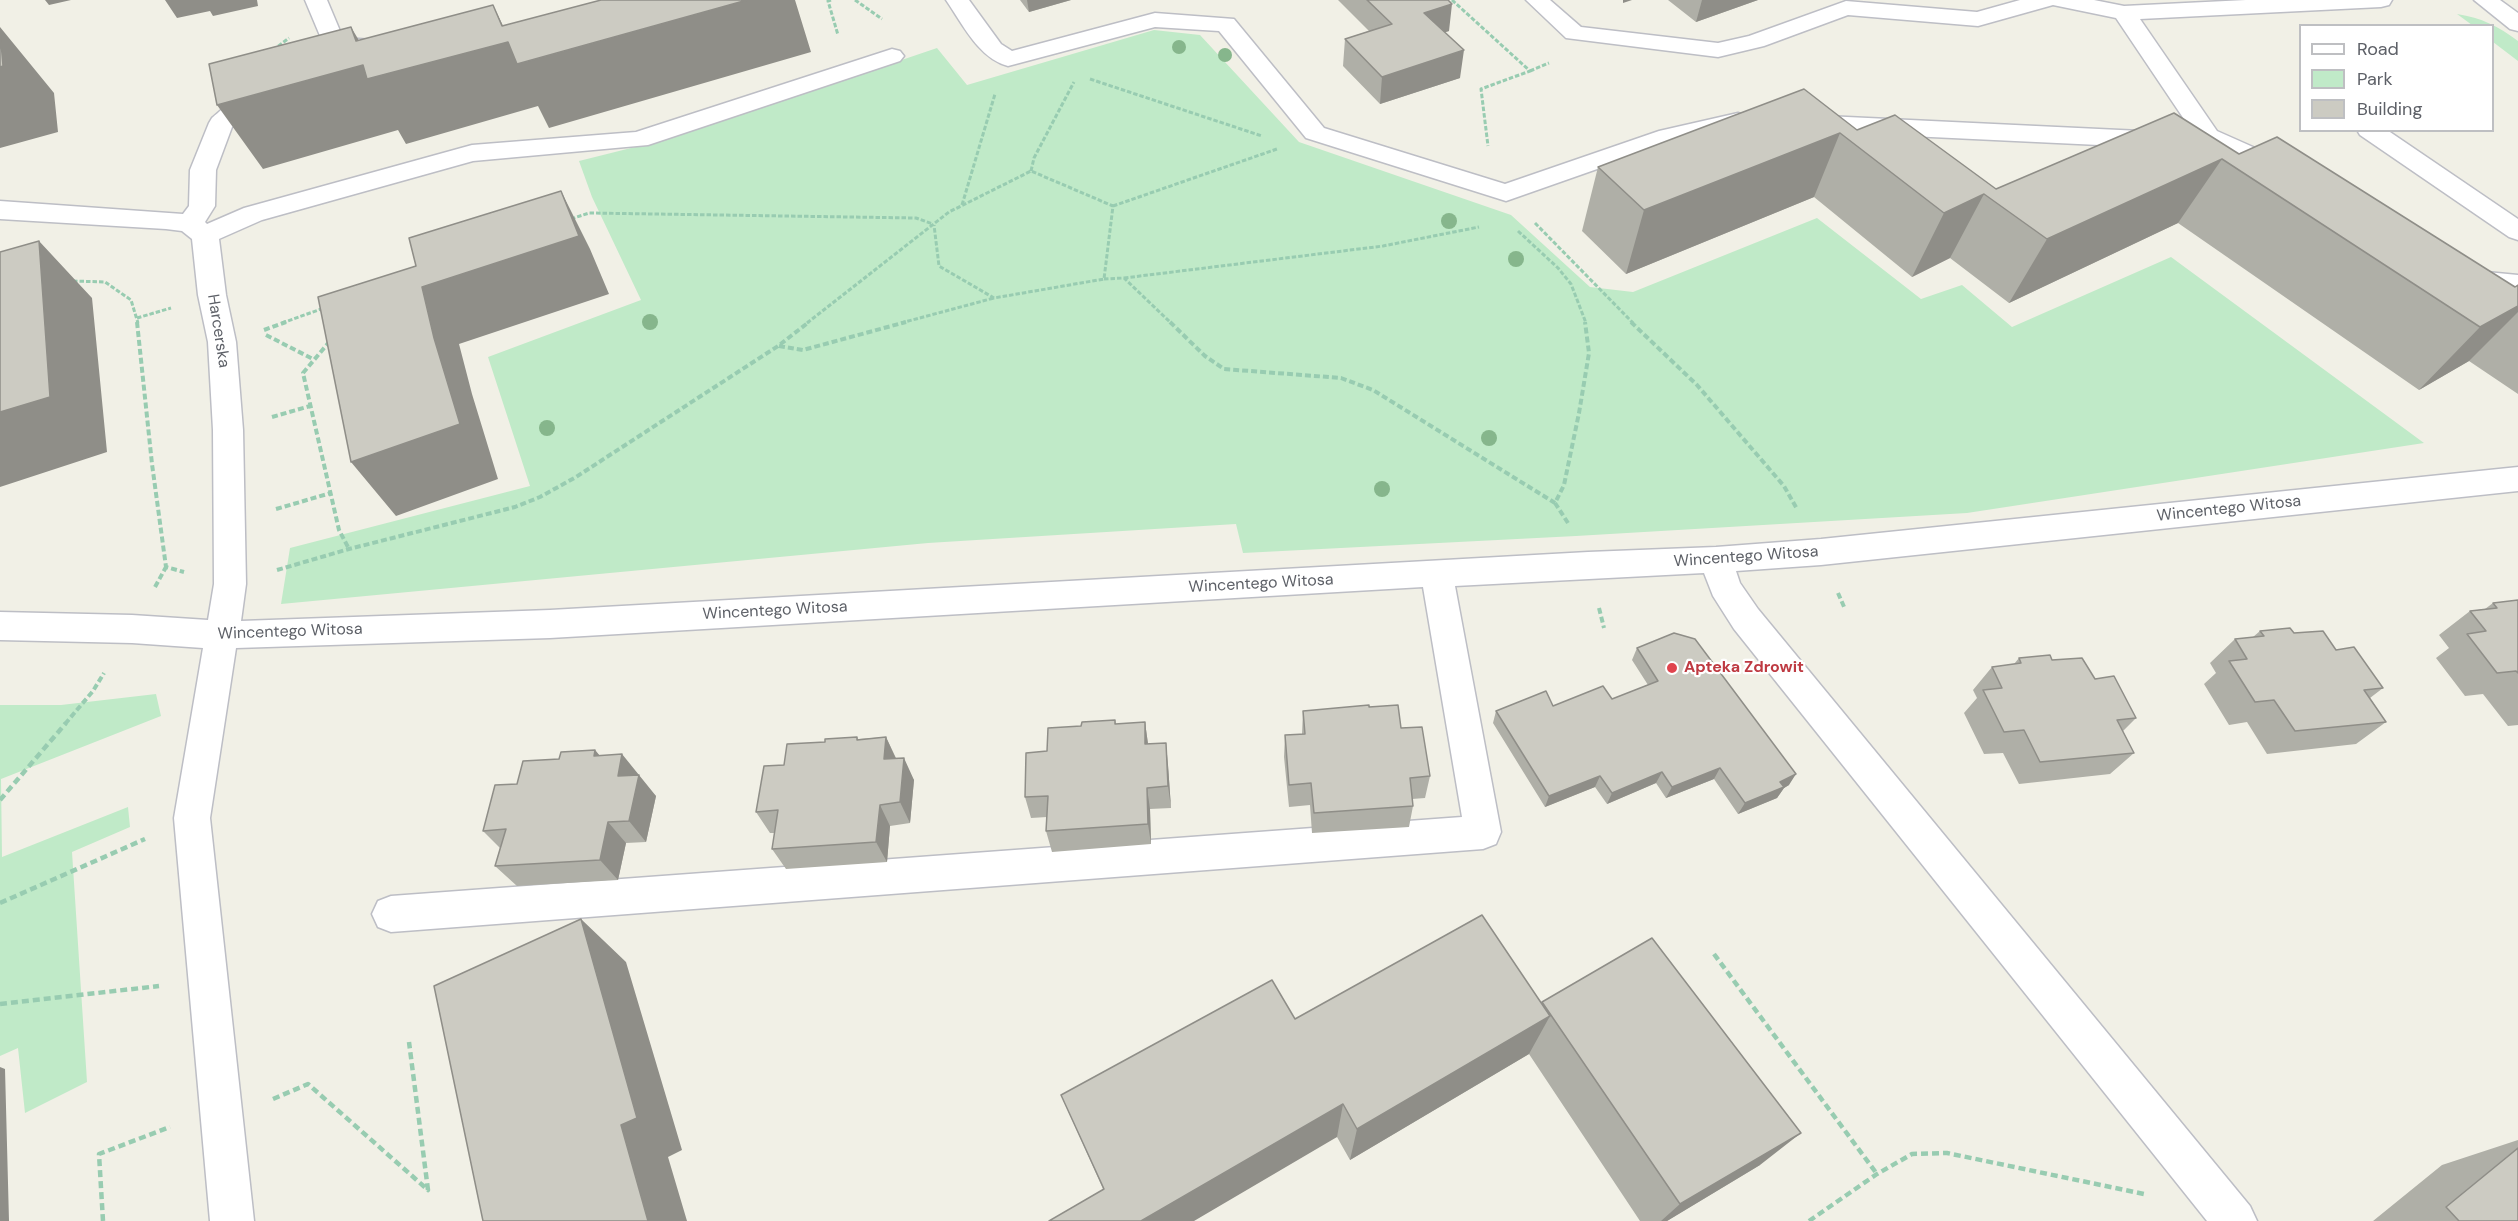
<!DOCTYPE html>
<html>
<head>
<meta charset="utf-8">
<style>
	body { margin:0 }
	#map { position:relative; width:2518px; height:1221px; overflow:hidden; background:#f1f0e6; font-family:"DM Sans",sans-serif }
	canvas { display:block }
	.legend { position:absolute; left:2299px; top:24px; width:195px; height:108px; box-sizing:border-box; background:#fff; border:2px solid #bebfc2; margin:0; padding:8px 10px; list-style:none; font-size:18px; color:#5d6067 }
	.legend li { display:flex; align-items:center; gap:12px; height:30px }
	.legend b { width:30px; border:2px solid #bebfc2 }
</style>
</head>
<body>
<div id="map">
<canvas width="2518" height="1221"></canvas>
<ul class="legend">
<li><b style="height:8px;background:#fff"></b>Road</li>
<li><b style="height:16px;background:#c0eac8"></b>Park</li>
<li><b style="height:16px;background:#cccbc2"></b>Building</li>
</ul>
</div>
<script>
const c = document.querySelector('canvas').getContext('2d');
c.lineJoin = 'round';
function fill(path, color) { c.fillStyle = color; c.fill(path, 'evenodd'); }
function stroke(path, color, width, dash) { c.strokeStyle = color; c.lineWidth = width; c.lineCap = dash ? 'butt' : 'round'; c.setLineDash(dash || []); c.stroke(path); }
function drawText(font, color, halo, rows, align = 'center') {
  c.font = font + ' "DM Sans",sans-serif'; c.lineWidth = 4.5; c.setLineDash([]); c.textBaseline = 'middle'; c.strokeStyle = halo; c.fillStyle = color; for (const [text, x, y, turn = 0] of rows) {
    c.save(); c.translate(x, y); c.rotate((+turn || 0) * Math.PI / 180); c.textAlign = isNaN(turn) ? turn : align; if (halo) c.strokeText(text, 0, 0); c.fillText(text, 0, 0); c.restore();
  }
}
fill(new Path2D(`
	M2457,14C2482,18 2498,26 2518,41V61L2493,42L2492,26L2472,25Z
	M1154,30L1200,35L1299,142L1511,215L1590,287L1633,292L1817,218L1921,299L1962,285L2012,327L2171,257L2424,443L1967,513L1576,536L1243,553L1236,524L928,543L281,604L290,548L530,486L488,357L641,300L592,197L579,161L675,137L937,48L967,85Z
	M156,694L161,716L1,779L2,857L128,807L130,827L72,852L87,1082L25,1113L18,1048L0,1056V705H61Z`), '#c0eac8');
const minor = new Path2D(`
	M305,0H327L343,38L374,40L378,45L374,50L366,52L326,50Z
	M946,0H969L1001,44L1012,51L1155,13L1234,19L1324,128L1505,184L1659,131L1738,113L1747,116L1750,121L1747,126L1674,142L1506,201L1306,138L1219,31L1155,27L1008,66C979,59 962,23 946,0Z
	M1526,0H1550L1581,27L1718,43L1749,36L1846,1L1977,12L2020,0H2094L2124,6L2246,0H2392L2389,5L2381,7L2140,19L2217,131L2253,147L2292,170L2296,176L2292,182L2283,184L2274,182L2205,144L2183,149L1805,131L1796,128L1793,123L1796,118L1805,115L2183,133L2192,131L2116,18L2053,5L1978,26L1848,15L1764,46L1718,57L1566,38Z
	M2474,0H2500L2518,13V31L2510,29Z
	M892,49L900,51L904,56L900,61L648,145L473,161L262,220L219,239L226,295L236,342L243,430L246,584L241,621L550,610L1588,552L1716,547L1821,539L2518,467V491L1821,565L1736,571L1740,583L1758,609L2250,1206L2257,1221H2207L1734,629L1713,596L1704,573L1455,586L1501,832L1496,844L1483,849L391,932L378,927L372,914L378,901L391,896L1462,817L1423,587L550,638L236,648L210,818L254,1221H210L174,818L203,648L132,643L0,640V612L132,615L208,620L214,584L213,430L208,342L198,295L192,239L182,231L166,229L0,219V201L183,214L189,206L190,170L209,123L212,118C228,105 249,81 271,86L274,91L232,127L216,170L215,206L205,222L207,224L244,208L472,145L636,132Z
	M2357,130H2387L2518,219V240L2509,237L2360,135Z
	M2466,270L2518,275V293L2456,286L2452,279L2456,272Z`);
stroke(minor, '#bdbec5', 3);
stroke(new Path2D(`
	M831,0L828,1L838,35
	M855,0L882,19
	M1452,0L1530,71L1481,89L1488,146
	M273,50L289,38
	M1530,71L1549,63
	M1090,79L1262,136
	M1031,171L1034,158L1074,82
	M962,205L995,94
	M1113,206L1277,149
	M571,219L589,213L916,218L933,224
	M1535,223L1633,323
	M1518,231L1558,268L1571,284L1586,323
	M1124,278L1383,246L1479,227
	M1104,279L1124,278L1171,323
	M73,281L105,282L131,300L138,323
	M137,318L171,308
	M282,323L324,308
	M807,323L949,212L1031,171L1113,206L1104,279L994,298L939,266L934,225
	M901,323L994,298`), '#98ccb1', 3, [4.5, 2]);
stroke(new Path2D(`
	M137,322L152,464L166,567L184,572
	M1170,322L1205,356L1224,369L1341,378L1373,390L1555,503
	M1631,322L1697,385L1784,486L1797,509
	M264,330L286,322
	M266,335L313,359
	M330,341L303,373L339,530L349,549
	M779,346L803,350L906,322
	M272,417L310,406
	M276,509L331,493
	M1568,523L1555,503L1564,485L1579,413L1589,353L1585,322
	M277,570L349,549L515,507L540,497L576,477L778,346L809,322
	M155,587L166,567
	M1838,593L1845,609
	M1599,608L1604,628
	M65,724L93,691L104,673`), '#98ccb1', 4, [6, 3]);
stroke(new Path2D(`
	M0,800L66,723
	M0,903L145,839
	M1714,954L1877,1174
	M0,1004L159,986
	M273,1099L308,1084L428,1190L409,1042
	M103,1221L99,1154L170,1127
	M1809,1221L1877,1174L1912,1154L1947,1153L2144,1194`), '#98ccb1', 4.5, [7, 4]);
fill(minor, '#fff');
c.fillStyle = '#86b68c';
for (const [x, y, r] of [
	[1179,47,7],
	[1225,55,7],
	[1449,221,8],
	[1516,259,8],
	[650,322,8],
	[547,428,8],
	[1489,438,8],
	[1382,489,8]
]) { c.beginPath(); c.arc(x, y, r, 0, 2 * Math.PI); c.fill(); }
fill(new Path2D(`
	M1020,0H1071L1029,12Z
	M1338,0H1448L1449,31L1445,32L1460,78L1380,104L1343,66L1345,39L1369,31Z
	M1668,0H1758L1696,22Z
	M1857,130L1996,189L2239,154L2515,287L2518,285V394L2469,361L2419,390L2178,223L2009,303L1950,258L1912,277L1814,197L1626,274L1582,231L1598,167Z
	M2518,600V725L2508,726L2483,694L2465,696L2436,658L2449,648L2439,635L2470,611L2485,609L2493,603Z
	M2260,631L2294,633L2336,650L2383,688L2370,698L2386,722L2356,744L2267,754L2247,722L2229,725L2204,684L2216,673L2210,663L2235,639L2253,637Z
	M1637,648L1789,785L1784,788L1777,798L1738,814L1714,779L1666,798L1656,783L1607,804L1595,787L1545,807L1493,723L1496,711L1612,699L1648,685L1632,660Z
	M2019,658L2052,660L2095,679L2136,718L2123,731L2134,753L2110,774L2019,784L2003,753L1984,754L1964,713L1977,698L1973,690L1992,667L2014,664Z
	M1369,707L1401,728L1430,776L1425,798L1412,799L1413,806L1409,827L1312,833L1310,805L1289,807L1284,757L1285,735L1302,734L1303,711Z
	M1115,720L1116,724L1145,722L1148,744L1168,765L1171,808L1150,809L1151,844L1052,852L1046,831L1047,817L1031,818L1025,797L1081,726Z
	M857,737L858,739L886,737L896,758L914,780L910,823L890,826L887,862L786,869L772,849L775,833H770L756,812L784,765L825,742Z
	M595,750L600,756L656,796L646,842L626,843L618,880L517,886L495,866L500,848L483,831L517,784L559,759Z
	M1542,1002L1760,1165L1667,1221H1640L1529,1054L1350,1160L1337,1137L1103,1189L1061,1095L1295,1019L1542,1003Z
	M2518,1140V1221H2373L2442,1165Z`), '#afafa7');
fill(new Path2D(`
	M45,0H71L49,5Z
	M165,0H257L258,6L213,16L210,11L177,18Z
	M747,0H795L811,52L549,128L538,106L406,144L398,130L263,169L217,105L363,65L351,27L380,76L502,26L493,5L521,63Z
	M1027,0H1071L1029,12Z
	M1623,0H1632L1623,3Z
	M1702,0H1758L1696,22Z
	M1452,4L1449,31L1421,40L1424,13Z
	M0,27L54,93L58,132L0,148Z
	M1464,50L1460,78L1380,104L1382,77Z
	M1840,133L1814,197L1626,274L1644,210Z
	M2222,159L2178,223L2009,303L2047,239Z
	M561,191L590,249L609,294L459,344L472,394L498,479L396,516L351,462L434,338L422,287Z
	M1984,194L1950,258L1912,277L1944,213Z
	M39,241L92,298L107,452L0,487V412Z
	M2518,306V312L2469,361L2419,390L2480,327Z
	M1145,722L1148,744H1145Z
	M886,737L896,759H884Z
	M1166,743L1168,765L1171,808L1168,786Z
	M595,750L613,772L594,756Z
	M622,754L656,796L646,842L629,821L618,776Z
	M904,758L914,780L910,823L900,802Z
	M1720,768L1714,779L1666,798L1672,787Z
	M1662,772L1656,783L1607,804L1612,793Z
	M1796,774L1789,785L1784,788L1777,798L1738,814L1745,803L1780,782Z
	M1600,776L1595,787L1545,807L1549,796Z
	M1147,788L1150,809L1151,844L1148,824Z
	M880,805L890,826L887,862L876,842Z
	M608,822L626,843L618,880L600,860Z
	M581,919L626,962L682,1150L668,1157L687,1221H648L621,1125Z
	M1550,1016L1529,1054L1350,1160L1357,1129Z
	M0,1067L5,1069L9,1221H0Z
	M1343,1104L1337,1137L1194,1221H1141Z
	M1801,1133L1760,1165L1667,1221H1661L1680,1204Z`), '#8f8e88');
const building = new Path2D(`
	M601,0H747L517,64L508,42L367,79L363,65L217,105L209,64L351,27L356,41L493,5L502,26Z
	M1367,0H1448L1452,4L1424,13L1464,50L1382,77L1345,39L1392,24Z
	M0,30L3,66L0,67Z
	M1804,89L1857,130L1895,115L1996,189L2174,113L2239,154L2277,137L2515,287L2518,285V306L2480,327L2222,159L2047,239L1984,194L1944,213L1840,133L1644,210L1598,167Z
	M561,191L579,236L422,287L434,338L460,424L351,462L318,297L416,266L409,238Z
	M39,241L50,397L0,412V252Z
	M2518,600V673L2516,671L2497,673L2467,634L2486,631L2470,611L2497,608L2493,603Z
	M2290,628L2294,633L2323,631L2336,650L2354,647L2383,688L2364,690L2386,722L2295,731L2274,700L2255,702L2229,661L2247,659L2235,639L2264,636L2260,631Z
	M1674,633L1695,639L1796,774L1780,782L1784,787L1745,803L1720,768L1672,787L1662,772L1612,793L1600,776L1549,796L1496,711L1546,691L1553,706L1603,686L1612,699L1658,681L1637,648Z
	M2050,655L2052,660L2082,658L2095,679L2114,676L2136,718L2117,720L2134,753L2040,762L2024,730L2004,732L1983,690L2002,688L1992,667L2021,663L2019,658Z
	M1369,705V707L1398,705L1401,728L1422,727L1430,776L1410,778L1413,806L1314,813L1311,783L1289,785L1285,735L1305,734L1303,711Z
	M1115,720V724L1145,722V744L1166,743L1168,786L1147,788L1148,824L1046,831L1048,796L1025,797L1026,753L1047,751L1048,728L1081,726L1082,722Z
	M857,737V740L886,737L884,759L904,758L900,802L880,805L876,842L772,849L778,810L756,812L764,766L784,765L787,744L825,742V739Z
	M595,750L594,756L622,754L618,776L639,775L629,821L608,822L600,860L495,866L506,829L483,831L495,785L517,784L523,761L559,759L561,752Z
	M1482,915L1550,1016L1357,1129L1343,1104L1141,1221H1049L1104,1189L1061,1095L1272,980L1295,1019Z
	M581,919L637,1118L621,1125L648,1221H483L434,986Z
	M1652,938L1801,1133L1680,1204L1542,1002Z
	M2518,1148V1221H2459L2446,1207Z`);
fill(building, '#cccbc2');
stroke(building, '#8f8e88', 1.5);
for (const [x, y, r, color] of [
	[1672,668,6,"#e0444e"]
]) { const dot = new Path2D(); dot.arc(x, y, r, 0, 2 * Math.PI); c.fillStyle = color; c.fill(dot); stroke(dot, '#fff', 2); }
drawText('16px', '#5d6067', '#fff', [
	["Harcerska",218,331,81],
	["Wincentego Witosa",2229,509,-6],
	["Wincentego Witosa",1746,557,-4],
	["Wincentego Witosa",1261,584,-3],
	["Wincentego Witosa",775,611,-3],
	["Wincentego Witosa",290,632,-2]
]);
drawText('bold 16px', '#be3a42', '#fff', [
	["Apteka Zdrowit",1684,668]
], 'left');
</script>
</body>
</html>
